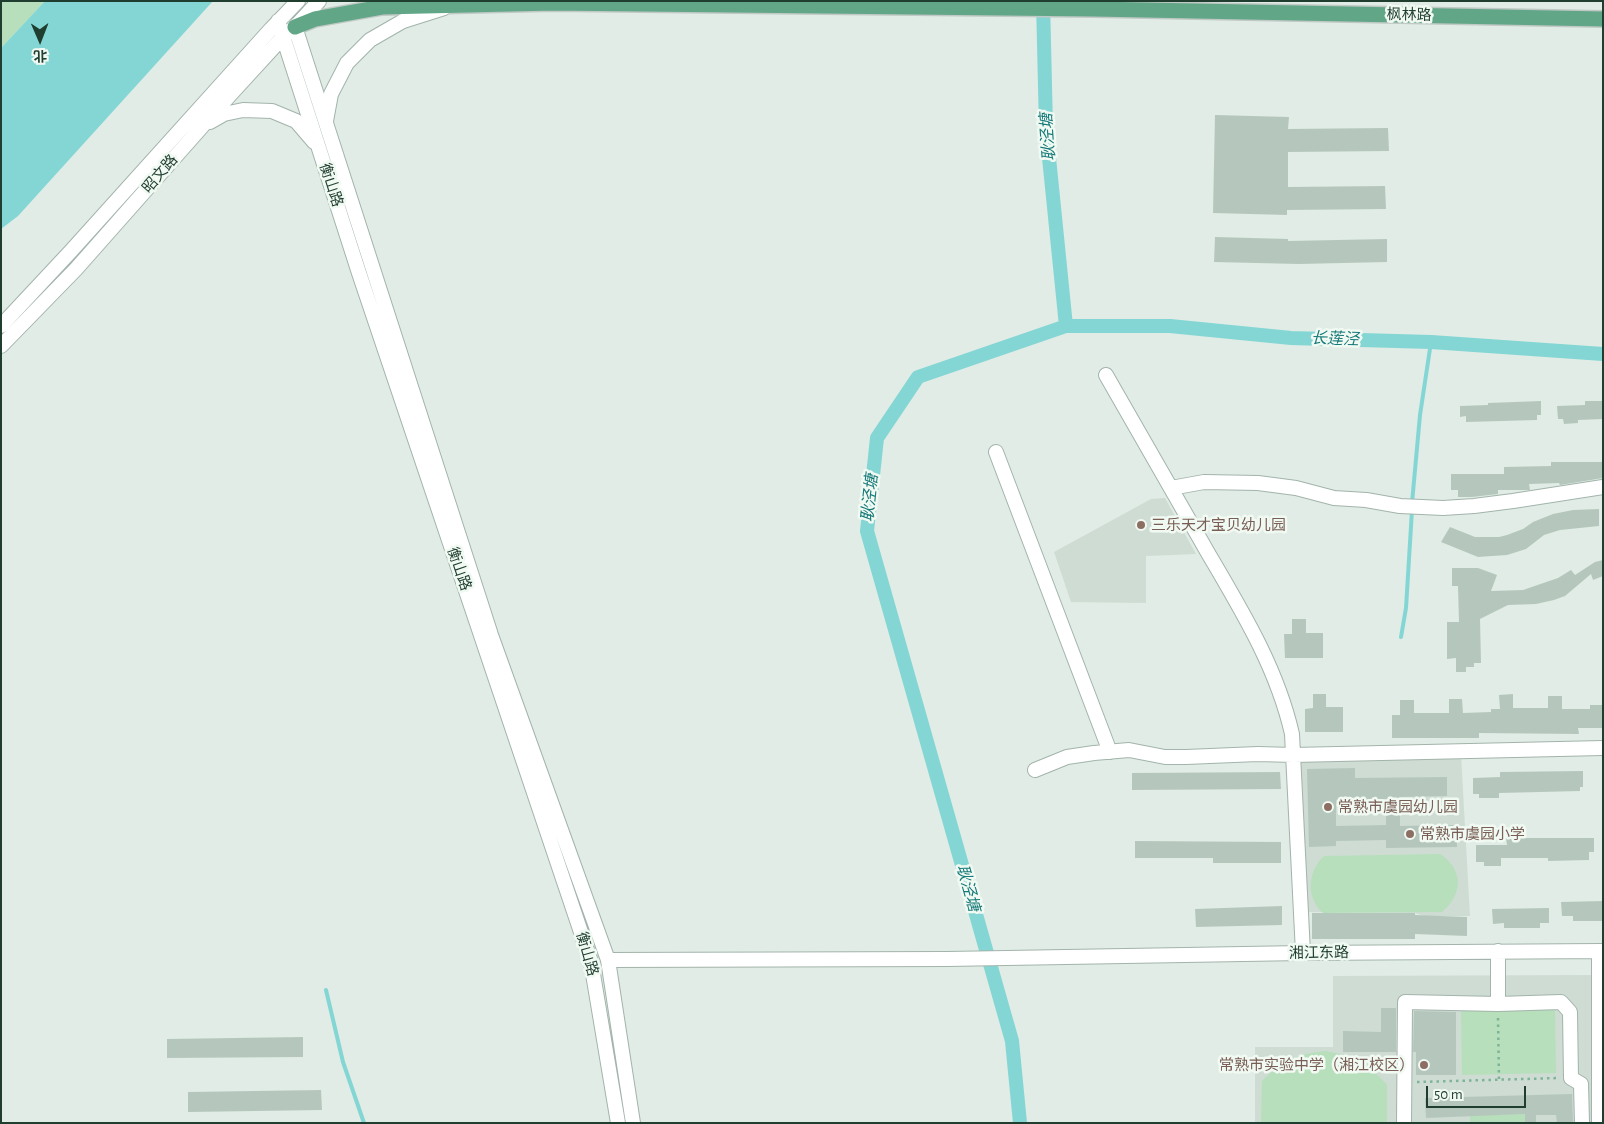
<!DOCTYPE html>
<html>
<head>
<meta charset="utf-8">
<style>
	body { margin:0 }
	#map { position:relative; width:1604px; height:1124px; overflow:hidden; background:#e0ece5; font-family:"Alegreya Sans","Noto Sans SC",sans-serif }
	canvas { display:block }
	.frame { position:absolute; inset:0; border:2px solid #1f3e30; pointer-events:none }
	.north { position:absolute; left:15px; top:15px; width:50px; height:50px; -webkit-text-stroke:4px #f1f9f3; paint-order:stroke; rotate:179deg; font-size:14px; font-weight:700; line-height:20px; text-align:center; color:#1f3e30 }
	.north::after { content:''; display:block; margin:auto; width:18px; height:22px; background:#1f3e30; clip-path:polygon(50% 0,100% 100%,50% 72%,0 100%) }
	.scale { position:absolute; left:1426px; top:1086px; width:100px; height:22px; box-sizing:border-box; border:2px solid #1f3e30; border-top:0; padding-left:6px; font-size:15px; line-height:18px; white-space:nowrap; color:#1f3e30; -webkit-text-stroke:4px #f1f9f3; paint-order:stroke }
</style>
</head>
<body>
<div id="map">
<canvas width="1604" height="1124"></canvas>
<div class="frame"></div>
<div class="north">北</div>
<div class="scale">50 m</div>
</div>
<script>
const c = document.querySelector('canvas').getContext('2d');
c.lineJoin = 'round';
function fill(path, color) { c.fillStyle = color; c.fill(path, 'evenodd'); }
function stroke(path, color, width, dash) { c.strokeStyle = color; c.lineWidth = width; c.lineCap = dash ? 'butt' : 'round'; c.setLineDash(dash || []); c.stroke(path); }
function drawText(font, color, halo, rows, align = 'center') {
  c.font = font + ' "Alegreya Sans","Noto Sans SC",sans-serif'; c.lineWidth = 5; c.setLineDash([]); c.textBaseline = 'middle'; c.strokeStyle = halo; c.fillStyle = color; for (const [text, x, y, turn = 0] of rows) {
    c.save(); c.translate(x, y); c.rotate((+turn || 0) * Math.PI / 180); c.textAlign = isNaN(turn) ? turn : align; if (halo) c.strokeText(text, 0, 0); c.fillText(text, 0, 0); c.restore();
  }
}
fill(new Path2D(`
	M1165,498L1196,554L1146,556V603L1071,602L1054,552L1151,499Z
	M1461,755L1470,916H1424L1415,913L1302,912L1300,760Z
	M1594,975L1593,1123H1255V1047H1333V976Z`), '#cedcd3');
fill(new Path2D(`
	M1,1H45L1,48Z
	M1440,854C1464,870 1463,894 1442,912L1323,913C1305,897 1308,871 1324,856Z
	M1555,1009L1556,1073L1462,1075L1461,1010Z
	M1326,1051C1355,1057 1368,1063 1387,1085V1123H1261L1262,1081C1283,1060 1297,1054 1326,1051Z
	M1525,1114V1123H1470V1115Z`), '#b7dfbb');
fill(new Path2D(`
	M45,1H213L18,216L1,229V48Z`), '#83d6d4');
stroke(new Path2D(`
	M1412,503L1420,415L1431,342
	M1401,637L1406,608L1412,510
	M326,990L343,1062L364,1123`), '#83d6d4', 4);
stroke(new Path2D(`
	M1066,326H1170L1291,338L1431,342L1603,354
	M1020,1123L1012,1041L867,531L877,438L918,377L1066,326L1046,128L1043,1`), '#83d6d4', 14);
fill(new Path2D(`
	M1215,115L1289,117L1288,129L1388,128L1389,151L1288,152V187L1385,186L1386,209L1287,210V215L1213,213Z
	M1215,237L1288,239V241L1387,239V262L1299,264L1214,262Z
	M1541,401V415H1537V420L1466,422V416L1460,417V406L1488,405V403Z
	M1585,401H1603V419L1578,420V423L1564,424L1563,419H1558L1557,406L1585,405Z
	M1551,462H1603V478L1560,485L1559,483L1529,484L1530,490H1498V494L1472,497H1458V490H1451V474H1504V467L1551,466Z
	M1599,509V526L1560,530L1544,535L1526,549L1507,555L1478,557L1441,542L1450,527L1475,537H1499L1507,535L1523,529L1533,522L1553,514L1573,510Z
	M1603,560V576L1593,580L1591,574L1565,596L1554,600L1536,604L1508,605L1480,619L1481,663H1474V667H1466V672H1456V658L1447,659V622H1459L1458,586H1452V568H1478L1497,575L1491,591L1523,590L1558,578L1571,570L1575,575L1595,562Z
	M1292,619H1306V633H1323V658H1285L1284,634H1292Z
	M1313,694H1326V707H1343V732H1305V709L1313,708Z
	M1513,694V708H1548V696H1562V709H1590V705H1603V728H1578L1579,734L1479,733V738H1392V715H1400V700H1414V713H1449V699H1462L1463,713L1491,712V709H1500L1499,695Z
	M1355,768V778L1447,777V796L1400,797V826L1457,825V847L1386,848V840L1336,841V846L1309,847L1307,769ZM1355,801H1386V825L1336,826V804H1355Z
	M1583,771V787H1580V791L1499,793V798H1479V794H1473V778L1500,777V772Z
	M1280,772L1281,789L1132,790V773Z
	M1506,838H1594V852H1589V860L1548,861V858H1501V866H1484V862H1476V845H1507Z
	M1135,841L1281,842V863H1213V858H1135Z
	M1603,901V921H1573V916H1562L1561,902Z
	M1282,906V925L1196,927L1195,909Z
	M1549,908V923H1540V928H1504V923L1493,924L1492,909Z
	M1312,913H1415V915L1467,917V936L1415,934V939H1312Z
	M1381,1008H1396V1052H1343V1031L1381,1032Z
	M1414,1011L1456,1012V1075H1416V1052H1413Z
	M303,1037V1057L167,1058V1039Z
	M321,1090L322,1110L188,1112V1092Z
	M1572,1094L1573,1123H1557L1556,1115H1536V1123H1525V1114L1426,1118L1425,1098Z`), '#b5c7bd');
const minor = new Path2D(`
	M278,21L359,273L591,962L618,1123
	M295,27L491,635L608,960L633,1123
	M326,121L331,94L347,63L370,40L403,21L444,8
	M210,122L224,114L243,110L272,111L296,121L314,142
	M1,326L71,251L271,29L298,1
	M1,346L76,269L229,96L283,37L295,27L319,1
	M1106,375C1140,434 1174,494 1208,553C1242,611 1277,668 1292,734L1303,953
	M996,452L1110,752
	M1171,488L1204,482L1258,483L1296,488L1334,498L1366,500L1400,506L1443,508L1474,506L1513,501L1603,487
	M1035,770L1067,757L1094,753L1129,750L1165,757H1186L1258,754L1293,755L1603,748
	M608,960L947,959L1303,953L1603,951
	M1498,1004V951
	M1404,1123L1405,1002L1498,1004L1561,1002L1570,1012L1571,1078L1581,1084L1582,1123
	M1599,1123V951`);
const major = new Path2D(`
	M295,27L315,19L382,7L553,3L1094,9L1603,19`);
stroke(minor, '#a2b4ab', 16);
stroke(major, '#c0c9c5', 18);
stroke(new Path2D(`
	M1498,1018L1499,1080
	M1417,1082L1559,1078`), '#7eb398', 2.5, [2.5, 4]);
stroke(minor, '#fff', 14);
stroke(major, '#61a687', 15);
for (const [x, y, r, color] of [
	[1141,525,5,"#8d6e63"],
	[1328,807,5,"#8d6e63"],
	[1410,834,5,"#8d6e63"],
	[1424,1065,5,"#8d6e63"]
]) { const dot = new Path2D(); dot.arc(x, y, r, 0, 2 * Math.PI); c.fillStyle = color; c.fill(dot); stroke(dot, '#f1f9f3', 2); }
drawText('15px', '#1f3e30', '#f1f9f3', [
	["枫林路",1409,15,1],
	["昭文路",160,174,-49],
	["衡山路",331,185,72],
	["衡山路",459,569,71],
	["湘江东路",1319,953,-1],
	["衡山路",587,954,74]
]);
drawText('15px', '#785e54', '#f1f9f3', [
	["三乐天才宝贝幼儿园",1151,525],
	["常熟市虞园幼儿园",1338,807],
	["常熟市虞园小学",1420,834],
	["常熟市实验中学（湘江校区）",1414,1065,"right"]
], 'left');
drawText('italic 16px', '#157a78', '#f1f9f3', [
	["耿泾塘",1048,137,-94],
	["长莲泾",1335,339,2],
	["耿泾塘",870,498,-84],
	["耿泾塘",968,888,74]
]);
</script>
</body>
</html>
